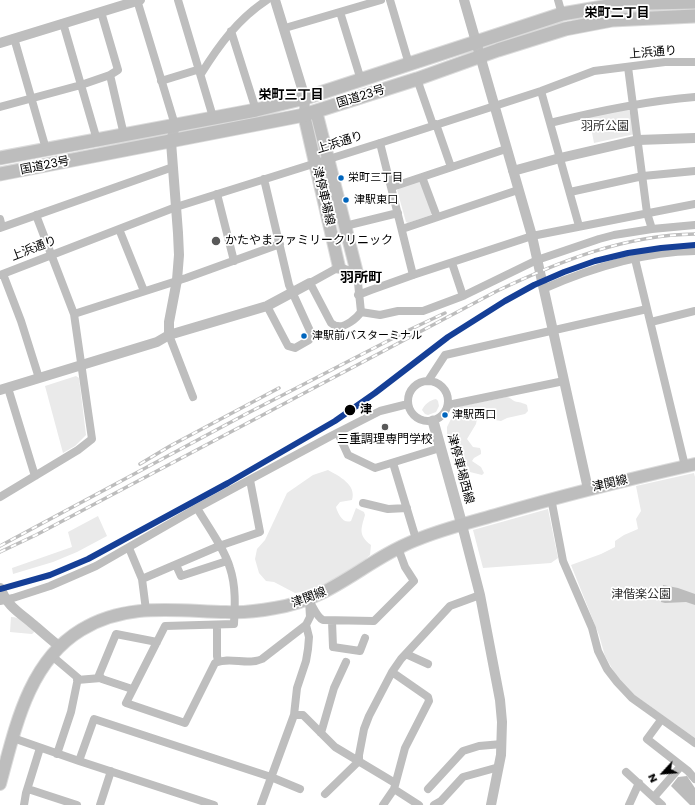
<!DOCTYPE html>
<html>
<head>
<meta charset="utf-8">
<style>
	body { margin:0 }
	#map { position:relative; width:695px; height:805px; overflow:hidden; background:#fff; font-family:Poppins,sans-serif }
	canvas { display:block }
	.north { position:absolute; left:643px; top:753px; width:40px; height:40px; -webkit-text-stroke:3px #fff; paint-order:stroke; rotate:244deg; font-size:11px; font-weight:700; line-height:16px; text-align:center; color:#000 }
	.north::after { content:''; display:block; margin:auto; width:14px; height:18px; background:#000; clip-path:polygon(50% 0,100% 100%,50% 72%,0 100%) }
</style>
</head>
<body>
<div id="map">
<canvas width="695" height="805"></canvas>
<div class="north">N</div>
</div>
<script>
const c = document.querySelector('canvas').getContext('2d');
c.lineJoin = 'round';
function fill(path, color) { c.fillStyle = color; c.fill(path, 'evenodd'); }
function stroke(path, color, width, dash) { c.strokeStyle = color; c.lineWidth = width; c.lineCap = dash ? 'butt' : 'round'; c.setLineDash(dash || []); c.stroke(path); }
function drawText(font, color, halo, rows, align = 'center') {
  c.font = font + ' Poppins,"Noto Sans JP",sans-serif'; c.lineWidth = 3.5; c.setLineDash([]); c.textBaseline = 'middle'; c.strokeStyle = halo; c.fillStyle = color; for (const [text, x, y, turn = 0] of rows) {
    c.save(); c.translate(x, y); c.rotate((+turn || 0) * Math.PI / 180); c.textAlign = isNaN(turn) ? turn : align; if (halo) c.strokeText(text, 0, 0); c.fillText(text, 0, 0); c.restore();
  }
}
fill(new Path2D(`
	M629,109L635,134L594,143L589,117Z
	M327,177L343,237L340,239L325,179Z
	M420,181L433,212L431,215L408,223L406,222L397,190L400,188Z
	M76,376L79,378L86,435L75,446L63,453L45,386Z
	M506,397C511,397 513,402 518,402C522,403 523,403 527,405L528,411L525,414L507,418L501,421L495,420L488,410L480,412L478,414L476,424L467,439L473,447L480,448L481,451V454L474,458L472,461L481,467L484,473L482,475L470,472L469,467L466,465L459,468L455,465L447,436V427L457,407Z
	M436,399L438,401L439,406L436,412L428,415L425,414L422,410C424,405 430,400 436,399Z
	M328,470C339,476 357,485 352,500L340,502L336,507C338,514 343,524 351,521L356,508L364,512L365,515C361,529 358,535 371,545L370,555L351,573L313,590L295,593L274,582L266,581L259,573L255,559L257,549L265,540L287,493L313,475Z
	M694,473L695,477V738L634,695L618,679L605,656L599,635L571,565L601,554L615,547V541L624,535L638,529L636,519L641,511L636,486Z
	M548,509L558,558L551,563L483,568L473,530Z
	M98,516L107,536L77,552L53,562L13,574L12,568L72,547L68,532Z
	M11,617C20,617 30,625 35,631L32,634L10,632Z`), '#eaeaea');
fill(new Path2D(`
	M663,585L678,588L695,594V605L686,602L665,603L661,602Z
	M687,776L695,788V805H690L671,786L678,777Z`), '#bcbcbc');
const primary = new Path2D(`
	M316,111L357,273
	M304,115L339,267
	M0,784C15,729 28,662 81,630C126,602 176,611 226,612C242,613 259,611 275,608C333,599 365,560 416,540C442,529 471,522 499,514C564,495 629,479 695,464`);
const trunk = new Path2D(`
	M0,158L256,110L305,98L562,14L614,5L650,3L695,2
	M0,174L304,115L417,79L498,50L565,29L612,20L695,16`);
stroke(primary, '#dbdbdb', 14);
stroke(trunk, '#dbdbdb', 15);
stroke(new Path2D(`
	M137,0L175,125
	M178,0L213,117
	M390,0L409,64
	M558,0L562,14
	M340,12L361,80
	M63,23L97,140
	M285,28L381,0
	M231,31L256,110
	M14,38L46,149
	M628,67L647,213L652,229
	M201,74C219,45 238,19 267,0
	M110,75L124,135
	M417,79L433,125
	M161,81L200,69
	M541,91L579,226
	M0,107L81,85L110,75L118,70L101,12
	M550,123C598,111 646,101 695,97
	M436,124L451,167
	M380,143L413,275
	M422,177L437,217
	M264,179L289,285L310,331L309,340L295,348L288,346L267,306
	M392,187L506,149
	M570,192L643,176L695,171
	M217,194L234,261
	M0,219L2,227
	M345,226L398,213
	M0,228L173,167
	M119,229L144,291
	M402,229L518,190
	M635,259L685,466
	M452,263L463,296
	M339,267L357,273L361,312C357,318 345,328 337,326C334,326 333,324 331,323L310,283Z
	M3,274L21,321L39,378
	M0,275L176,207L380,143L541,91L594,71L665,62H695
	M543,289C591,268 642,252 695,251
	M358,295L371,290L413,275L532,236L695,204
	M361,312L380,315L398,311H423L463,296L537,260L599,239L614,235L652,229L695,225
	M74,314L186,278L280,244
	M651,322L695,311
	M169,335L193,397
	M428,381L445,355L647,309
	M408 401a20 20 0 1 1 40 0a20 20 0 1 1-40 0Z
	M8,388L35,476
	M448,405L564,381
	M338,433L348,455L375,468L440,448
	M393,463L416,539
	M0,497L78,450L92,439L74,314L36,215
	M551,498L563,561L592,628L598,651L607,669L617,682L632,698L695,743
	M363,503L388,509L407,508
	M197,508C208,527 224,548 230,568C236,586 235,606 234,624L165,626L126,703L185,723L215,663C230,656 247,666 262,659L306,625L310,617L309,600
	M129,548L142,579L146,610
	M176,565L181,576L227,561
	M142,579L219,546L260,532L250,480
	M0,601L13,598L50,586L96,566L197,508L331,436L380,411L408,404
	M310,602C314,609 317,617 323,620L374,621L414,581L405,567L398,548
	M332,621L333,647L360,651L365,638
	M217,625V656L218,661
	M406,654L428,664
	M52,656L78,678L71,712L57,754
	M77,680L101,678
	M132,689L102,679L99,675L116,634L157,642
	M294,715H303L335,747L395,783
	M661,720L647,739L688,771L695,779
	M321,733L334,688L346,662
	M13,738L79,761L214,805
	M79,761L94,719L271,777L300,789
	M626,772L662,805
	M28,789L77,805
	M394,789L419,805
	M428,789L463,751L479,746L502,744
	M325,794L359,761V755L364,729L369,716L392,672L401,659L450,606L480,595
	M654,797L681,766
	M24,805L26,793L40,748
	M100,805L111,771
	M261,805L294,715L297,688L306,661L308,649L309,637L306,625
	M383,805L394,789L405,748L429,701L428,697L392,672
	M434,805L441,801L463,777L499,767
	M629,805L639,783`), '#bebebe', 8);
stroke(new Path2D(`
	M275,0L305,98L304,115
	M464,0L532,236L588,489
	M0,43L140,0
	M513,171L560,158L638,140L695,138
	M169,335V322L177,280L179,255L178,233L171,142L175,125
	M0,390L157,342L169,335L267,306L310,283
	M462,525L480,595L500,700L502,722L501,755L491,805
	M0,588C8,607 19,612 34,625C42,632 51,640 60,647`), '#bebebe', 10);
stroke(new Path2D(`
	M433,421L462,525`), '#c1c1c1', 11);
stroke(primary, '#bdbdbd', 12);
stroke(trunk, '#bdbdbd', 13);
const rail = new Path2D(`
	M140,464L170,446L279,388
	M0,546L246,414L409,330L445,313
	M0,552L36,535L497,291C560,261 625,235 695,234`);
stroke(rail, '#bdbdbd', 3.5);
stroke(rail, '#fff', 2, [6]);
stroke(new Path2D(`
	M0,589L50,575L88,559L228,483L335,421L375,393L448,337L505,301L534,285L564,272L595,261L628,253L661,248L695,245`), '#153f97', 6);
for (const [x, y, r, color] of [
	[341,178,3.5,"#0065bd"],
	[346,200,3.5,"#0065bd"],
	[216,241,5,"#595959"],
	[304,336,3.5,"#0065bd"],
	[350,410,6,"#000"],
	[445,415,3.5,"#0065bd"],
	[385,427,4,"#595959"]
]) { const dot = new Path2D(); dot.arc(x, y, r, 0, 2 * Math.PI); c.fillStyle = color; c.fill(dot); stroke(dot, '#fff', 1.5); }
drawText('11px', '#000', '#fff', [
	["栄町三丁目",348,178],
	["津駅東口",354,200],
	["津駅前バスターミナル",312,336],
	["津駅西口",452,415]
], 'left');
drawText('12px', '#000', '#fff', [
	["上浜通り",653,53,-5],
	["国道23号",361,97,-17],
	["上浜通り",340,143,-17],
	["国道23号",45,166,-11],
	["津停車場線",323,196,77],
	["上浜通り",34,249,-21],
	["津停車場西線",460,469,75],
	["津関線",610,484,-13],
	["津関線",309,598,-21]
]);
drawText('12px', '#2f2f2f', '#fff', [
	["羽所公園",605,127],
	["津偕楽公園",641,595]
]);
drawText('12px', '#000', '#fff', [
	["かたやまファミリークリニック",225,241],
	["三重調理専門学校",385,440,"center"]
], 'left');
drawText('bold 12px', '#000', '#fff', [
	["津",360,410]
], 'left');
drawText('bold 13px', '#000', '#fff', [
	["栄町二丁目",617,14],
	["栄町三丁目",291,96]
]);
drawText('bold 14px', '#000', '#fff', [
	["羽所町",361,278]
]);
</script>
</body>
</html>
